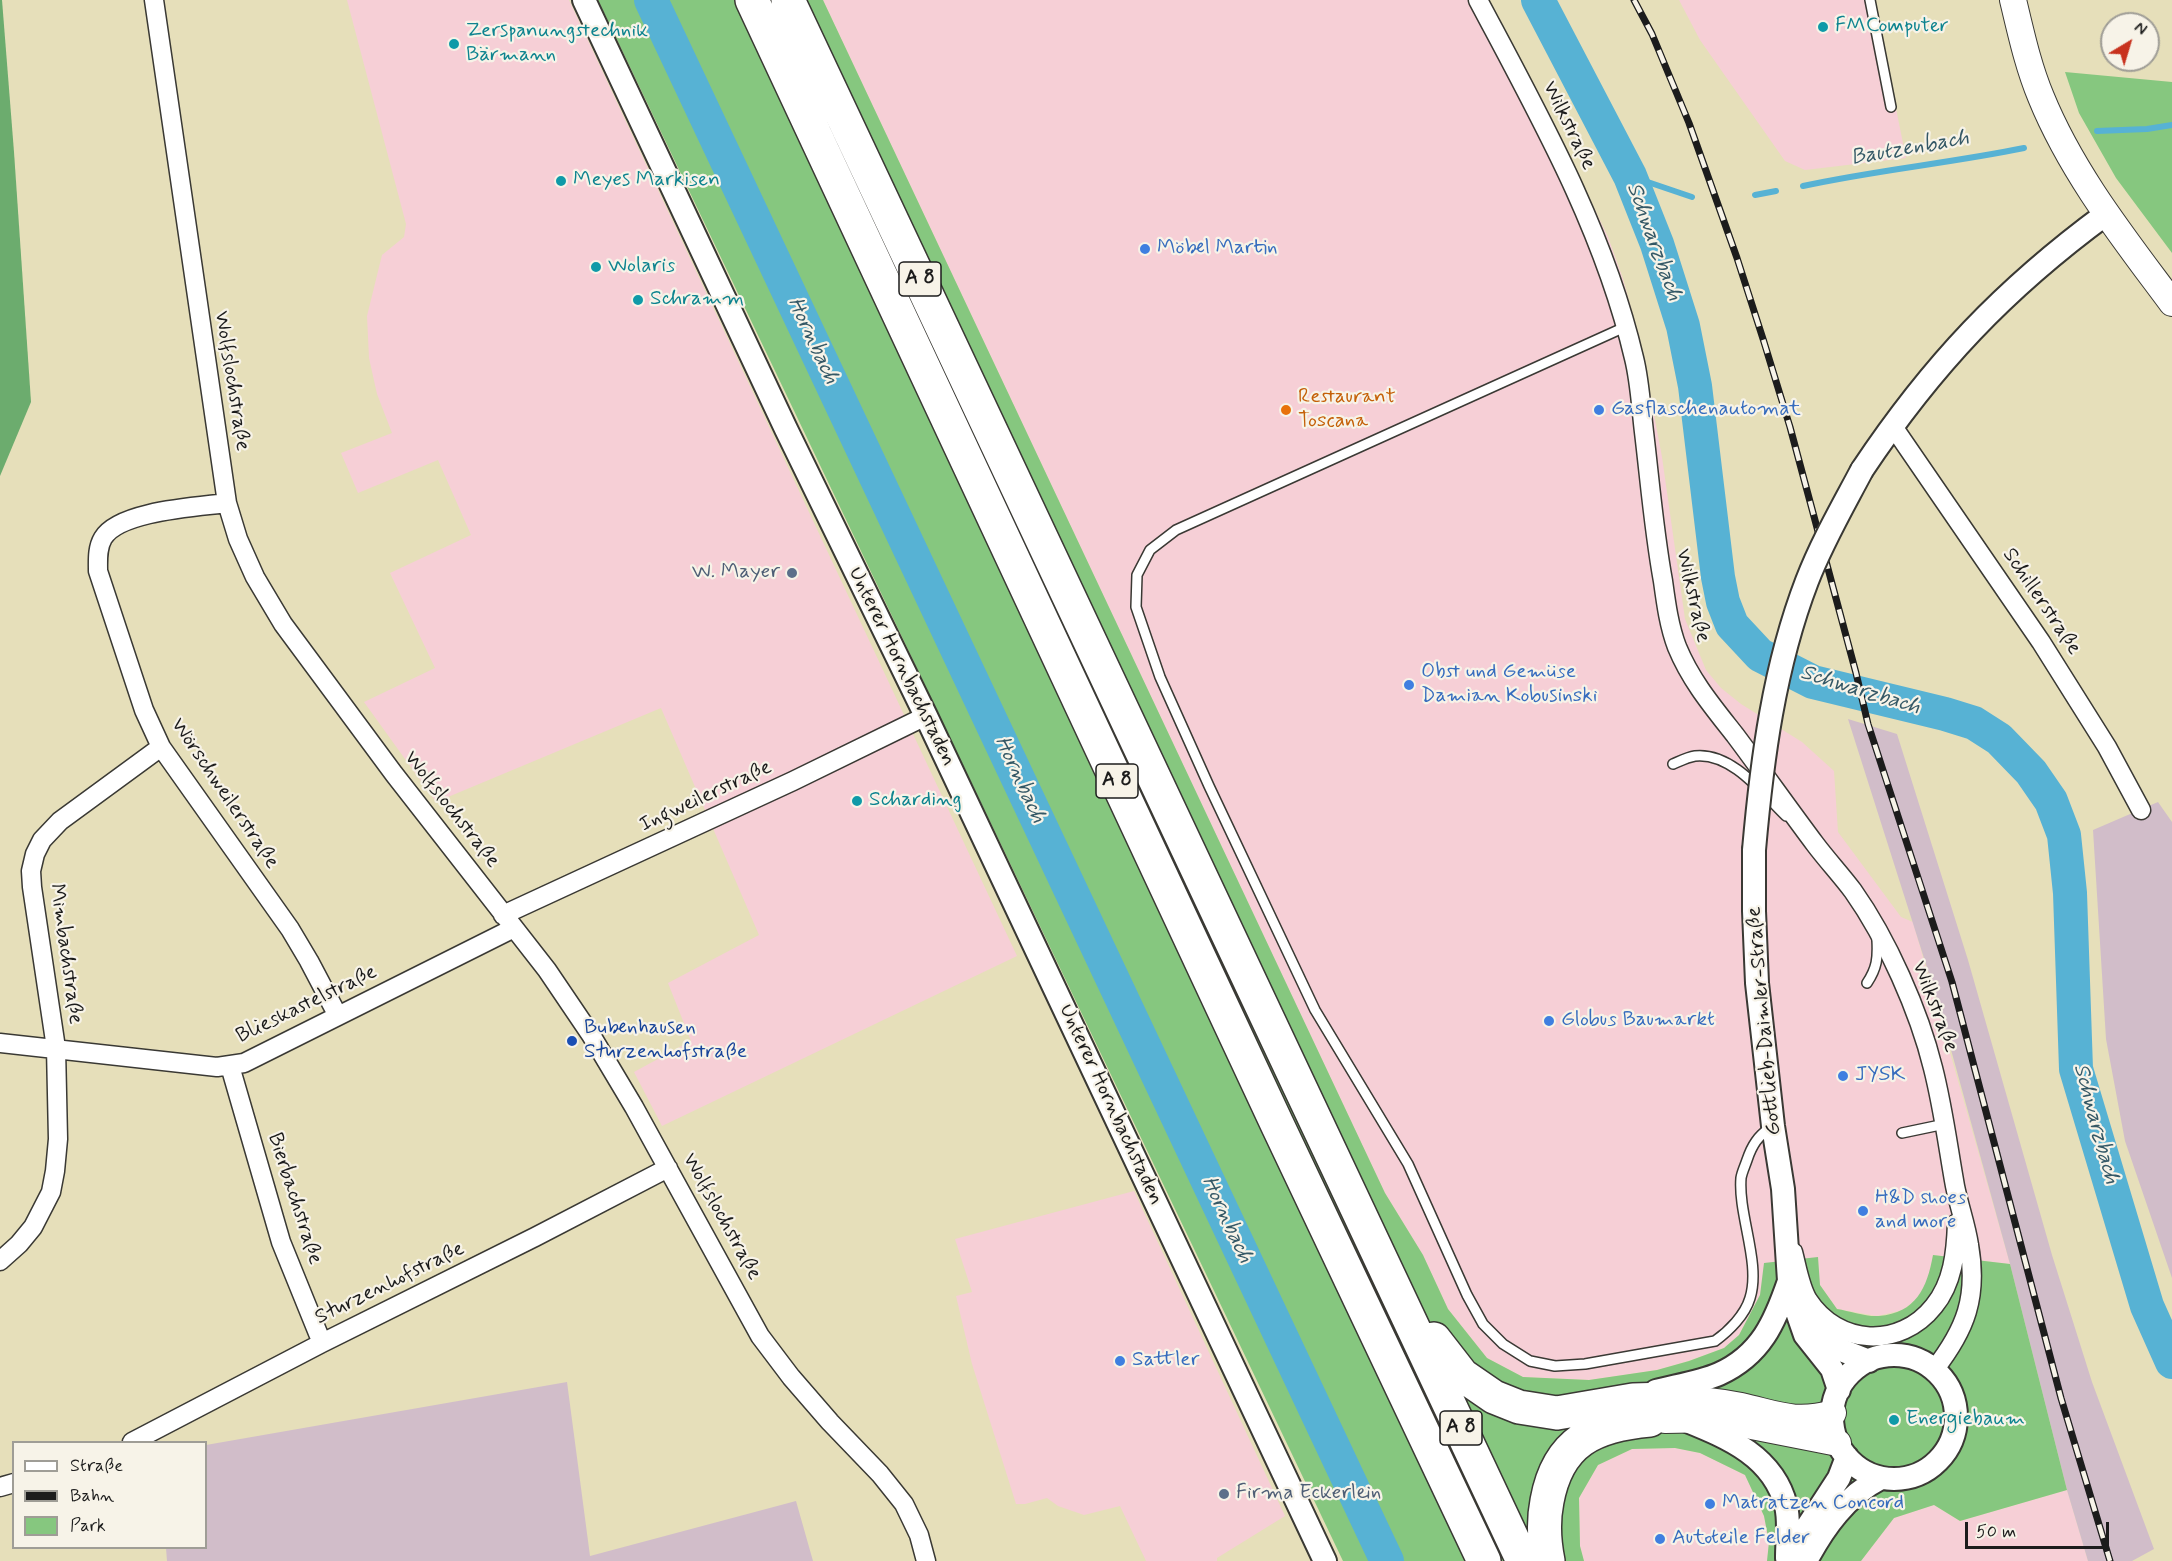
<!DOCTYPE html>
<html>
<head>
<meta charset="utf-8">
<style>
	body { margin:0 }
	#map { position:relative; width:2172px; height:1561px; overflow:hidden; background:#e6dfba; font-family:Mynerve,sans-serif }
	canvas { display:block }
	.legend { position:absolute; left:12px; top:1441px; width:195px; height:108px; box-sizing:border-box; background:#f7f3e8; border:2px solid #9f9d96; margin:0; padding:8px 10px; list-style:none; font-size:18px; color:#1c1c1c }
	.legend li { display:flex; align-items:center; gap:12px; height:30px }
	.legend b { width:30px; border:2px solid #9f9d96 }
	.north { position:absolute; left:2100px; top:12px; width:60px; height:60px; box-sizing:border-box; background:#f7f3e8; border:2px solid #9f9d96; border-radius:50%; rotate:38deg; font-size:16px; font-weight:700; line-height:24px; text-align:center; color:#1c1c1c }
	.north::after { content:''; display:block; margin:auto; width:21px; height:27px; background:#c8321e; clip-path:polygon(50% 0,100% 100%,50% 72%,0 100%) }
	.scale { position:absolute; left:1965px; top:1522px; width:144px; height:27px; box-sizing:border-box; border:3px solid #1c1c1c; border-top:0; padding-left:8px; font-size:18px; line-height:21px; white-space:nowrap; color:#1c1c1c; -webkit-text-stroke:4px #f7f3e8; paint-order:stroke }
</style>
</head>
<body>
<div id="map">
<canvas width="2172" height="1561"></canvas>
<ul class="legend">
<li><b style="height:8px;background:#fff"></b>Straße</li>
<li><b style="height:8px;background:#1c1c1c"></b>Bahn</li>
<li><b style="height:16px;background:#86c77f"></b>Park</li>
</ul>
<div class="north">N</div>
<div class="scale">50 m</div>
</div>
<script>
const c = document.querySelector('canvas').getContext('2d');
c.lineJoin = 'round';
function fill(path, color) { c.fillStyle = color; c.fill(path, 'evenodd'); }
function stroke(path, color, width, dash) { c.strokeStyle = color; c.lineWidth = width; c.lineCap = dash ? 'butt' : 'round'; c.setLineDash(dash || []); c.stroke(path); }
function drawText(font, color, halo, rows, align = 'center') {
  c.font = font + ' Mynerve,sans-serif'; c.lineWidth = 4.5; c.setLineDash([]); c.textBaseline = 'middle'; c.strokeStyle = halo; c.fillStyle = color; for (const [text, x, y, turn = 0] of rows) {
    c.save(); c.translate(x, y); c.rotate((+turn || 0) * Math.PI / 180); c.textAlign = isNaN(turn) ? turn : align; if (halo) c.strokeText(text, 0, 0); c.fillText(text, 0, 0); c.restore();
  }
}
fill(new Path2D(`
	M347,0H569L1017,956L662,1126L634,1072L691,1041L668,983L759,935L661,708L436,802L364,702L435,668L390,573L471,535L438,460L358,493L341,453L392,433L377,394L369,358L367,316L382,255L404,237L406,224Z
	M823,0H1489L1550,116L1608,237L1623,279L1640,340L1662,457L1685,619L1706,670L1721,688L1741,704L1802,742L1834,771L1838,832L1901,917L1913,922L2010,1264L1933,1255L1930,1275L1919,1297L1903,1310L1877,1316L1837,1309L1820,1285L1760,1295L1739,1335L1724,1348L1688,1361L1657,1370L1589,1380L1523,1377L1487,1358L1448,1309L1423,1255L1385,1193Z
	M1679,0H1874L1906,158L1805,170L1785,161L1700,40Z
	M1134,1191L1285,1516L1217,1558V1561H1146L1120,1506L1084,1515L1058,1506L1047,1498L1025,1504H1016L972,1364L956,1296L972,1292L955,1239Z
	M1675,1448L1700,1453L1745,1475L1764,1516L1769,1542L1767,1561H1584L1580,1546L1579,1498L1598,1465L1632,1449Z
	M2067,1490L2088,1561H1861L1894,1518L1934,1505L1960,1521Z`), '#f6cfd6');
fill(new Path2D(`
	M1848,719L1897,734L1968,960L2052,1255L2092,1382L2154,1549L2132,1561H2088L2067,1490L2010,1264L1937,999Z
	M2158,802L2172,822V1278L2125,1141L2106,1039L2093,830Z
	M567,1382L590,1556L796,1501L813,1561H167L166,1548H206V1445Z`), '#d1bdc9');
fill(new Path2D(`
	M598,0H823L1385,1193L1423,1255L1448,1309L1487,1358L1523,1377L1589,1380L1657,1370L1689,1361L1724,1348L1739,1335L1760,1295L1764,1263L1818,1257L1820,1285L1837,1309C1850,1311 1866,1317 1879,1316C1916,1313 1927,1288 1933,1255L2010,1264L2067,1490L1960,1521L1934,1505L1894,1518L1861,1561H1767L1769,1542L1764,1516L1745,1475L1700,1453L1675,1448L1632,1449L1598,1465L1579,1498L1580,1546L1584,1561H1343Z
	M2065,72L2172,82V253L2116,178L2079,113Z`), '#86c77f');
fill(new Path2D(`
	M0,0H2L14,152L31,402L0,476Z`), '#6cac6e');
stroke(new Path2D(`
	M2097,131L2147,129L2172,125
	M1630,176L1692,197
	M1803,186C1876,170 1951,163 2024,148
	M1755,195L1776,191`), '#57b2d4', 6);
stroke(new Path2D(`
	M651,0L1387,1561
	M1538,0L1630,176L1657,244L1683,326L1695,386L1718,577L1723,602L1732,625L1760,655L1813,682L1945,714L1974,723L1999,739L2031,772L2051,801L2064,835L2070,893L2076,1069L2147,1306L2172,1362`), '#57b2d4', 34);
const service = new Path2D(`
	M1870,0L1891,107
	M1625,327L1176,530L1150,550L1137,575L1136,607L1160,677L1209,786L1315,1010L1408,1164L1467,1295L1483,1324L1503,1344L1530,1361L1555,1366L1585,1364L1715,1341C1729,1331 1745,1315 1750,1298C1761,1263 1738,1215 1741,1178C1742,1172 1745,1166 1747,1160C1752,1145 1758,1136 1771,1127
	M1673,764C1680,761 1688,757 1695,756C1732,752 1763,794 1786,816
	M1867,983C1877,968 1878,958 1877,940
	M1902,1133L1945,1124`);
const minor = new Path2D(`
	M154,0L227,503L238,539L255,577L283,624L394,774L547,970L591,1035L634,1107L760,1336L791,1377L830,1422L880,1474L904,1504L919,1535L926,1561
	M1478,0C1539,115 1604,230 1634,358C1640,382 1641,407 1644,432C1650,482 1654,532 1663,581C1666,603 1669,626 1677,647C1691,681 1713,707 1735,735C1762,771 1788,808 1815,844C1827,860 1841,875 1853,891C1887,939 1919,1011 1933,1068C1943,1107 1948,1147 1955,1186C1959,1206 1966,1225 1969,1245C1978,1297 1966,1329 1934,1370
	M1892,425L2041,642L2107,747L2141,810
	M227,503C196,507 119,511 103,538C97,548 98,560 98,571L144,710L161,747L290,929L309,961L338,1016
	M503,915L793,781L926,716
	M0,1043L217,1067L244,1063L514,928
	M230,1066L281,1242L322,1343
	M1793,1252C1797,1267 1800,1287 1808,1300C1838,1346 1900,1349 1934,1306C1953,1283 1956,1252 1957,1223
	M0,1261L19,1244L33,1227L51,1192L55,1171L58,1139L56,1048L32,887L31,871L35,854L42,840L60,821L161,747
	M132,1442L322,1343L535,1237L668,1168
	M0,1487L14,1483`);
const tertiary = new Path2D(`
	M584,0L786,429L926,716L1325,1561
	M1862,470C1932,365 2004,289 2106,214
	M1754,850V911L1757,983L1773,1126L1783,1189L1789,1281L1797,1312L1805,1335L1832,1369L1839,1390
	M1809,1321L1836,1348L1869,1361
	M1832 1417a62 62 0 1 1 124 0a62 62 0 1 1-124 0Z
	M1656,1391C1675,1386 1701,1382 1719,1374C1761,1355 1775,1322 1789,1281
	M1687,1421C1729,1438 1774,1457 1786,1506C1790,1522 1787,1541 1787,1557
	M1787,1558L1839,1478L1847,1457
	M1806,1561C1824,1527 1846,1496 1881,1478`);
const secondary = new Path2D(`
	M2013,0C2021,33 2028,66 2041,97C2072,173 2123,237 2172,303
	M1667,1399C1692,1399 1717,1401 1741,1406C1777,1414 1795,1424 1833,1413
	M1665,1420L1716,1419L1838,1443`);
const motorway = new Path2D(`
	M752,0L1277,1124L1484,1561
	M788,0L1523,1561
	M1434,1339L1462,1375L1494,1397L1519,1407L1557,1413L1633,1400L1667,1399
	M1548,1561C1544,1541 1543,1521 1547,1501C1558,1441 1594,1425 1650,1420`);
stroke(service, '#3a3934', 12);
stroke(minor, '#3a3934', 21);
stroke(tertiary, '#3a3934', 26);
stroke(secondary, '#3a3934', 28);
stroke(motorway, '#3a3934', 36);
stroke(service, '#fff', 9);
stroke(minor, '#fff', 18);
stroke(tertiary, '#fff', 22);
stroke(secondary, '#fff', 26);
stroke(motorway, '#fff', 33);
const rail = new Path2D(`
	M1634,0L1652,34L1689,123L1737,258L1764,342L1790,427L1856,673L1868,724L1952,982L2061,1398L2110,1561`);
stroke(rail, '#1c1c1c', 7);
stroke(rail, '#f7f3e8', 4.5, [14]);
const tertiaryBridge = new Path2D(`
	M1754,850C1762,759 1774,667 1807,581C1822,542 1843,506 1862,470`);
stroke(tertiaryBridge, '#3a3934', 26, []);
stroke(tertiaryBridge, '#fff', 22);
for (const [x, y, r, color] of [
	[1823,27,6,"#0f9aa8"],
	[454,44,6,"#0f9aa8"],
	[561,181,6,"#0f9aa8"],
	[1145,249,6,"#3f7fe0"],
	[596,267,6,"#0f9aa8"],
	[638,300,6,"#0f9aa8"],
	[1286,410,6,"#e8710a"],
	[1599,410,6,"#3f7fe0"],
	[792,573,6,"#5c6f8a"],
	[1409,685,6,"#3f7fe0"],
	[857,801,6,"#0f9aa8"],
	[1549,1021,6,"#3f7fe0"],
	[572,1041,6,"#1a4fb4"],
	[1843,1076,6,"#3f7fe0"],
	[1863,1211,6,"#3f7fe0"],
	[1120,1361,6,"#3f7fe0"],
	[1894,1420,6,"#0f9aa8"],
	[1224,1494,6,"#5c6f8a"],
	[1710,1504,6,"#3f7fe0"],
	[1660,1539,6,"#3f7fe0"]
]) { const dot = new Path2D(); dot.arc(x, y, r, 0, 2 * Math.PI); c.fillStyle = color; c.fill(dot); stroke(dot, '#f7f3e8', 2); }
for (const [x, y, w] of [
	[920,279,42],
	[1117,781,42],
	[1461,1428,42]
]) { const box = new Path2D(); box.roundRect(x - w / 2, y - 17, w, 34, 4.5); c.fillStyle = '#f7f3e8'; c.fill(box); stroke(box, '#1c1c1c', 1.5); }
drawText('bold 20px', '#1c1c1c', null, [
	["A 8",920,279],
	["A 8",1117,781],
	["A 8",1461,1428]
]);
drawText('21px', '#0d838f', '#f7f3e8', [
	["FMComputer",1835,27],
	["Zerspanungstechnik",466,32],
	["Bärmann",466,56],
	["Meyes Markisen",573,181],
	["Wolaris",608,267],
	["Schramm",650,300],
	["Scharding",869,801],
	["Energiebaum",1906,1420]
], 'left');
drawText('21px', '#1c1c1c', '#f7f3e8', [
	["Wilkstraße",1568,126,64],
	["Wolfslochstraße",231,381,81],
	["Wilkstraße",1692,596,77],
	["Schillerstraße",2041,602,56],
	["Unterer Hornbachstaden",901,667,64],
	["Wörschweilerstraße",224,794,56],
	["Ingweilerstraße",706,797,-25],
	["Wolfslochstraße",451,810,52],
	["Mimbachstraße",65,954,82],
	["Blieskastelstraße",307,1005,-26],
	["Wilkstraße",1934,1007,69],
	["Gottlieb-Daimler-Straße",1765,1021,-95],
	["Unterer Hornbachstaden",1110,1105,65],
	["Bierbachstraße",294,1199,72],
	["Wolfslochstraße",721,1217,61],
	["Sturzenhofstraße",390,1284,-26]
]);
drawText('21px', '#366cbe', '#f7f3e8', [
	["Möbel Martin",1157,249],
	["Gasflaschenautomat",1611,410],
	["Obst und Gemüse",1421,673],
	["Damian Kobusinski",1421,697],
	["Globus Baumarkt",1561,1021],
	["JYSK",1855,1076],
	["H&D shoes",1875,1199],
	["and more",1875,1223],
	["Sattler",1132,1361],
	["Matratzen Concord",1722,1504],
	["Autoteile Felder",1672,1539]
], 'left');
drawText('21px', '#c56008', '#f7f3e8', [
	["Restaurant",1298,398],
	["Toscana",1298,422]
], 'left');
drawText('21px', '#4e5e75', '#f7f3e8', [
	["W. Mayer",780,573],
	["Firma Eckerlein",1236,1494,"left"]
], 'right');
drawText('21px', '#164399', '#f7f3e8', [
	["Bubenhausen",584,1029],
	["Sturzenhofstraße",584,1053]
], 'left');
drawText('italic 22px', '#345866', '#f7f3e8', [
	["Bautzenbach",1910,149,-10],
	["Schwarzbach",1653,242,70],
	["Hornbach",812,341,65],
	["Schwarzbach",1860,691,17],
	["Hornbach",1019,780,65],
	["Schwarzbach",2095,1124,75],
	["Hornbach",1226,1220,65]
]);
</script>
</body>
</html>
